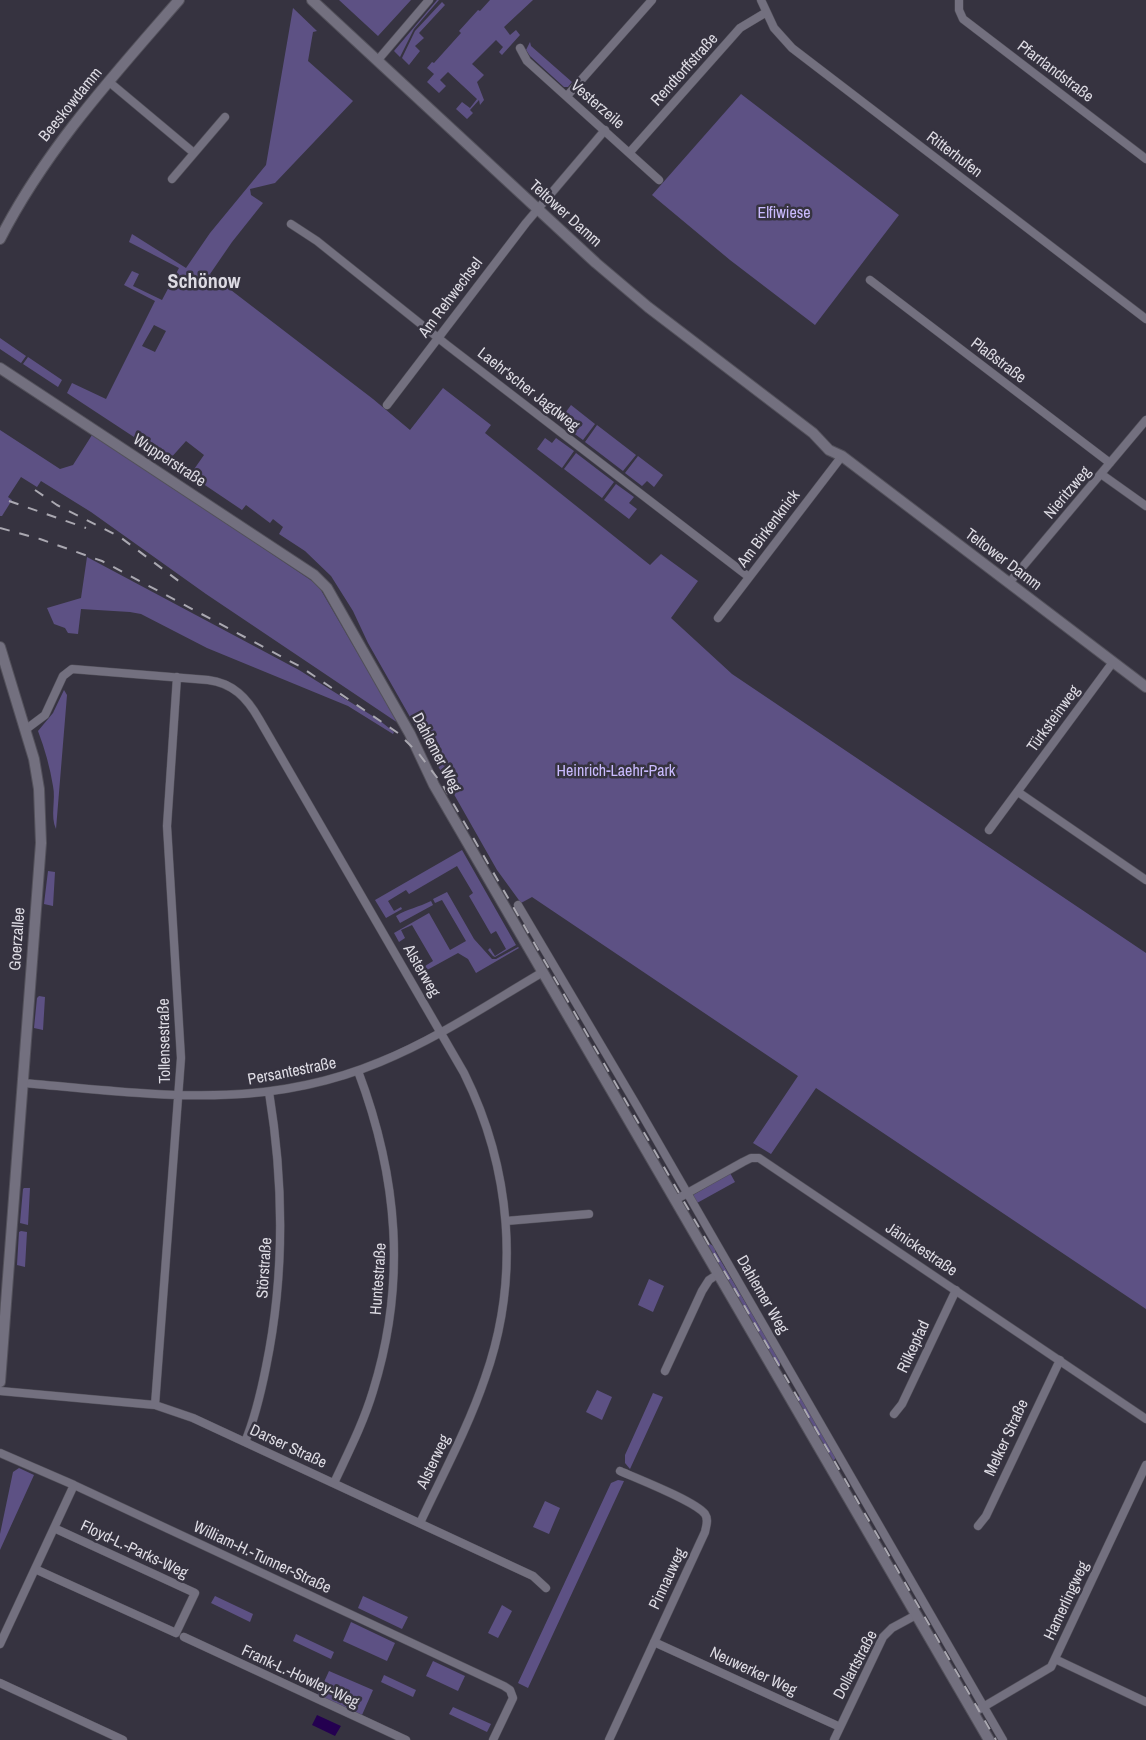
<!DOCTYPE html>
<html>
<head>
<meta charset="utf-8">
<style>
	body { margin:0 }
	canvas { display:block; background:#363340 }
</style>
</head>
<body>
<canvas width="1146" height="1740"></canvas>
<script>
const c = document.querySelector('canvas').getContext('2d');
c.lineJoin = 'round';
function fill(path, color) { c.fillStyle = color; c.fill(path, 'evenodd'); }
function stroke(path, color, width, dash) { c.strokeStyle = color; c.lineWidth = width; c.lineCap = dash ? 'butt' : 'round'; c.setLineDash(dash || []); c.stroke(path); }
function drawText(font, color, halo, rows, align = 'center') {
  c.font = font + ' "Archivo Narrow",sans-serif'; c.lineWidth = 5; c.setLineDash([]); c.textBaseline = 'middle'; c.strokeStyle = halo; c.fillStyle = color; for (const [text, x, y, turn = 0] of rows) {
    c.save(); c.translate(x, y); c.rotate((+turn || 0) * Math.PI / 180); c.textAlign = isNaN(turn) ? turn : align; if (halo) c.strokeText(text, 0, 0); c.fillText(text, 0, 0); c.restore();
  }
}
fill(new Path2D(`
	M339,0H411L378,36Z
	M437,0H439L414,29L400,57L394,51Z
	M490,0H533L504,27L510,35L516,30L520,35L502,55L499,52L503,47L496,40L472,64L484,75L477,82L484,100L480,105L479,100L470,110L473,113L467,119L456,109L462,102L470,108L477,99L448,72L440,80L446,86L439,93L427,82L434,74L427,68L432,62L434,63L461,33L459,31L478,10L480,11Z
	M442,2L445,5L419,33L424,38L415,46L420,51L409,65L402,58L415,31Z
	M293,8L317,31L313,32L308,61L353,101L275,183L250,189L251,195L263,203L232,242L210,274L373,399L410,430L443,388L491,425L485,433L650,565L661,554L698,581L671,618L732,674L1146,953V1309L816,1088L771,1154L753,1143L798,1076L532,897L521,903L497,870L368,643L353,611L331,576L305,551L279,534L283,527L273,519L270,523L246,505L242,510L190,475L204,455L186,441L169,460L67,393L72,383L106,399L155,301L124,285L132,271L139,274L133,286L162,300L179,268L129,242L132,234L186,268L210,233L266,165ZM154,325L166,331L155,352L142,346Z
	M530,42L531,46L572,82L568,87H564L530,56L526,50Z
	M741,94L899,215L815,325L730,260L652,195Z
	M0,338L26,356L21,363L0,349Z
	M28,357L62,380L58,387L23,364Z
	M571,405L595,424L583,440L565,427L569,422L563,416Z
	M597,425L636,455L623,471L585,442Z
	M0,430L60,469L73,465L92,435L125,455L318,585L398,723L206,594L91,512L41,481L37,487L21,477L8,497L12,500L2,516H0Z
	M545,438L552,443L556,438L574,451L562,468L537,449Z
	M576,453L614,482L602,498L564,469Z
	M638,456L663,475L654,487L647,481L642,486L625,473Z
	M616,484L634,497L629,503L637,509L629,519L604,500Z
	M87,557L299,670L379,720L394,732L393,734L348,706L207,648L141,614L130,612L81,609L78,634L68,633L65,628L54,624L47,608L81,598Z
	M64,690L67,695L56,829C50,816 56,800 53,786C50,768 45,749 38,731L53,713Z
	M462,850L516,945L495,957L493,956L488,950L490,948L495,956L506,949L496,931L491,934L469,896L473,893L457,866L409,894L406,890L388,901L394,911L401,907L402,909L386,918L375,900Z
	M48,871L55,872L53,906L44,904Z
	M447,892L474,939L492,959H496L518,947L519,948L476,973L468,959L458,953L418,975L411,963L417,959L422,968L433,961L412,925L401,930L405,938L399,942L394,933L429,913L450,950L466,941L442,900L435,903L433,899Z
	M431,901L433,905L400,923L396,916C407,909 419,907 431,901Z
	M39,996L45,997L43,1030L34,1028L37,998Z
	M730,1173L735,1182L697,1203L693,1195Z
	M24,1188H30L28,1225L20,1223L23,1189Z
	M21,1231L27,1232L25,1267L17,1265L19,1232Z
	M710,1244L715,1247V1251L780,1361V1366L778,1368L707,1245Z
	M649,1279L664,1286L653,1312L638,1305Z
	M597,1390L612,1397L602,1420L586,1412Z
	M653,1393L663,1397L630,1469L625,1463V1455Z
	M800,1396L836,1457L833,1462L796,1398Z
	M19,1468L34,1475L0,1550V1534L13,1472Z
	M618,1480L624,1481L528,1688L518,1683L611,1483Z
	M545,1501L560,1508L549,1534L533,1527Z
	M215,1596L253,1614L250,1622L211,1603Z
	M363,1596L408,1617L402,1629L358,1608Z
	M502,1605L512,1611L498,1638L488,1633Z
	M351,1622L395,1643L387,1661L343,1641Z
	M296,1634L334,1652L331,1659L293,1641Z
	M433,1661L465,1676L458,1691L426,1676Z
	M329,1671L373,1690L362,1715L318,1695Z
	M384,1675L416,1690L413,1697L381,1682Z
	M453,1707L491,1724L487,1732L449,1714Z`), '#5d5184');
fill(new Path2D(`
	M317,1715L341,1726L335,1736L312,1725Z`), '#240050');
const street = new Path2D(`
	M761,0L774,28L792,48L1146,319
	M959,0V10L963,19L1146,159
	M520,48L527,61L659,180
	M377,61L429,0
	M108,81L194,153
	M567,96L652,0
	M630,152L740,28L765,13
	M172,179L225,117
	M291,224L317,241L447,345L749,577
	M870,280L1110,463
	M387,405L526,223L605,130
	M1101,474L1146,506
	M1009,583L1146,420
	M718,618L842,456
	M25,730L45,715L63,676L72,669L208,680C233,683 247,698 259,719L464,1073C511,1168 521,1277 485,1378C468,1428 442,1476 420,1523
	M1018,792L1146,880
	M989,830L1113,662
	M518,905L637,1106L1003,1740
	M22,1083C148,1093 258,1113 380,1062C437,1039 490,1003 543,972
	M675,1200L743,1162L751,1158H759L1146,1419
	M506,1221L589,1214
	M665,1371L702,1291L709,1280L718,1274
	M0,1391L155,1405L193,1418L533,1576L546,1588
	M155,1405L181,1058L167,826L177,677
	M894,1414L902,1404L956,1290
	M245,1442C255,1418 261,1392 266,1367C285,1275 284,1184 269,1092
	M0,1453L74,1485L504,1686L510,1690L513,1698L493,1740
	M334,1483C348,1453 363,1424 373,1391C407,1282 398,1177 358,1071
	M978,1526L986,1516L1060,1360
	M35,1569L176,1633L195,1593L54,1528
	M184,1637L406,1740
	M654,1642L840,1727
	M0,1644L74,1485
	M1055,1659L1146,1702
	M0,1683L123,1740
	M973,1713L1051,1667L1146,1465
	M609,1740L705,1532C706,1526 709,1520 705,1514C695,1501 638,1479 620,1471
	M834,1740L883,1637L892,1628L916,1615`);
const secondary = new Path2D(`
	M312,0L596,263L648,307L813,433L829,450L842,456L1146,687
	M0,239C46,149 113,76 179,0
	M0,368L314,575L327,588L410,734L434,785L989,1740
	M0,647L34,759L39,789L41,843L0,1382`);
stroke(street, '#53515b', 9);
stroke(secondary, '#53515b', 12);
stroke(street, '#73707f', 8);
stroke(secondary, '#73707f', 10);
stroke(new Path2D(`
	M35,490L57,505L120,537L180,582
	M9,501L86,528
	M0,528L40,539L102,561L301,667L398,733L419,754L442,784L996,1740`), '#aaa8b1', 2, [10, 10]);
drawText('16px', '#dddbe3', '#363340', [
	["Rendtorffstraße",685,70,-48],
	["Pfarrlandstraße",1055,72,37],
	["Beeskowdamm",71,105,-51],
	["Vesterzeile",597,105,41],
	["Ritterhufen",954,155,37],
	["Teltower Damm",565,214,42],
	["Am Rehwechsel",451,298,-53],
	["Plaßstraße",998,361,37],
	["Laehr'scher Jagdweg",528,390,38],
	["Wupperstraße",169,461,33],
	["Nieritzweg",1068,493,-50],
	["Am Birkenknick",769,529,-53],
	["Teltower Damm",1003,560,37],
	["Türksteinweg",1054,719,-54],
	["Dahlemer Weg",436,753,62],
	["Goerzallee",18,939,-86],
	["Alsterweg",421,971,60],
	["Tollensestraße",165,1041,-91],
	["Persantestraße",292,1072,-11],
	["Jänickestraße",921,1250,34],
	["Störstraße",265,1268,-86],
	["Huntestraße",379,1279,-86],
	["Dahlemer Weg",762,1295,60],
	["Rilkepfad",914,1347,-65],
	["Melker Straße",1007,1438,-65],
	["Darser Straße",288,1447,25],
	["Alsterweg",434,1462,-65],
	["Floyd-L.-Parks-Weg",134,1550,25],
	["William-H.-Tunner-Straße",262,1558,25],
	["Pinnauweg",668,1579,-65],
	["Hamerlingweg",1067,1601,-65],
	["Dollartstraße",856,1665,-62],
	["Neuwerker Weg",753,1672,25],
	["Frank-L.-Howley-Weg",300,1677,25]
]);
drawText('16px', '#cabbfe', '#363340', [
	["Elfiwiese",784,214],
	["Heinrich-Laehr-Park",616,772]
]);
drawText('bold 20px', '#dddbe3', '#363340', [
	["Schönow",204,283]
]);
</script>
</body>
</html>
